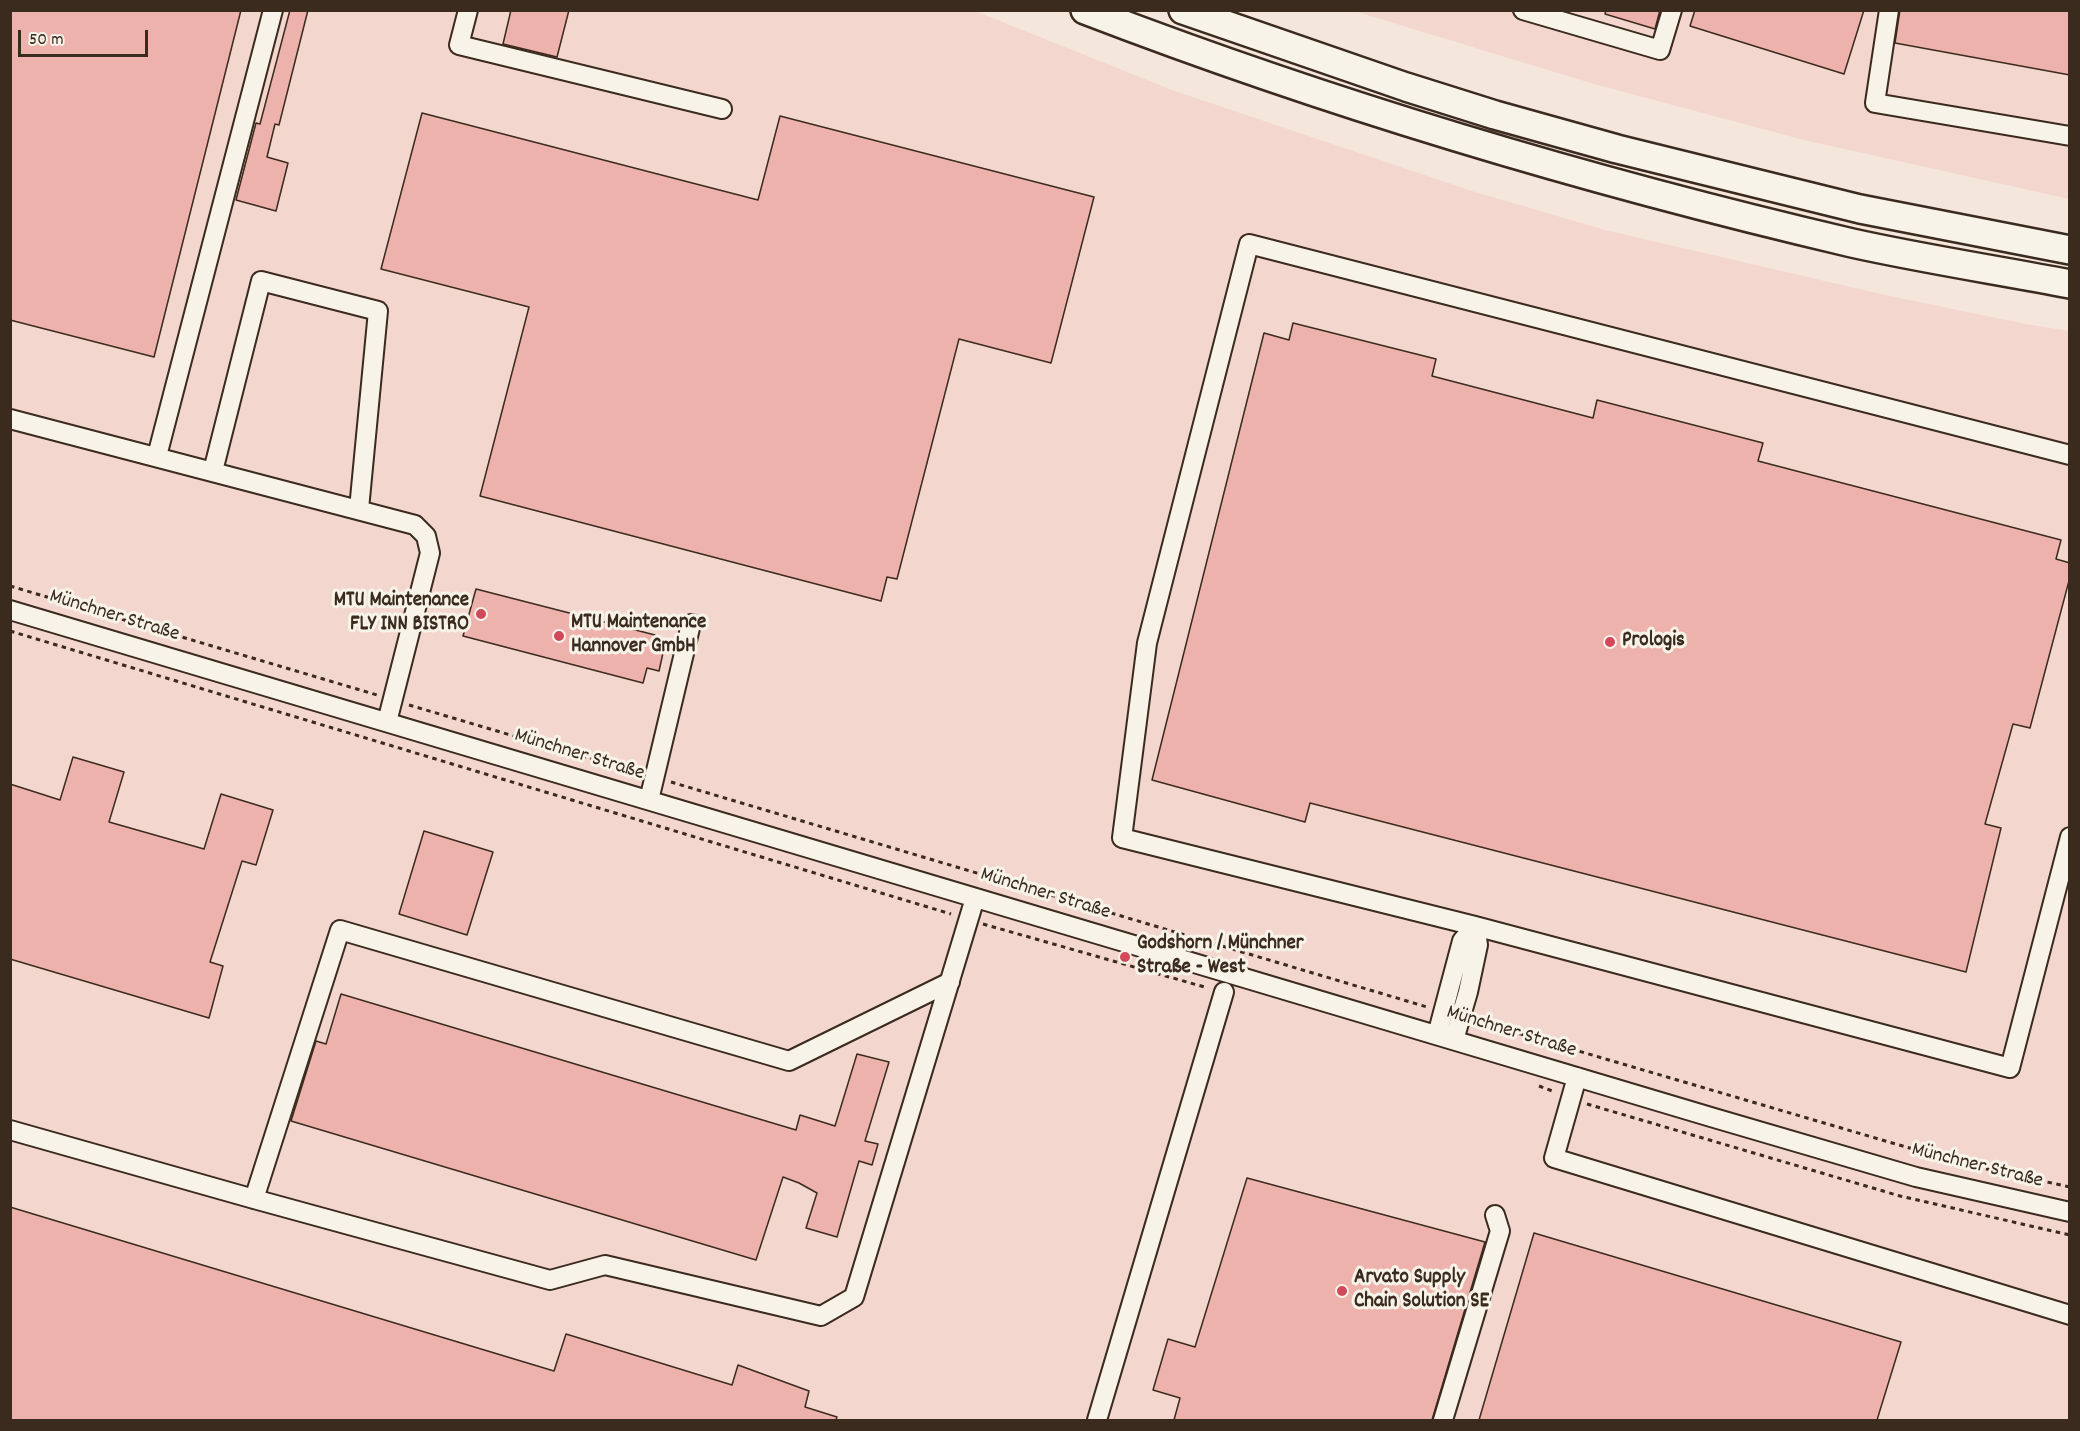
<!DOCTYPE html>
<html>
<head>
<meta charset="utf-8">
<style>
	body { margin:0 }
	#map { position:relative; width:2080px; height:1431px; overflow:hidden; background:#f5e6dc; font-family:Dekko,sans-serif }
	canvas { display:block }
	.frame { position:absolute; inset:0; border:12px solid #3b2a1e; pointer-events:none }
	.scale { position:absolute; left:18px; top:30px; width:130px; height:27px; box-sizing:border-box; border:3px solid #3b2a1e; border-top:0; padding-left:8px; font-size:18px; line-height:21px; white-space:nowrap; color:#3b2a1e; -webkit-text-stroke:4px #f7f3e8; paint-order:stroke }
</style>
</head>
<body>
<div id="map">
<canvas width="2080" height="1431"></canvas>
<div class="frame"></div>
<div class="scale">50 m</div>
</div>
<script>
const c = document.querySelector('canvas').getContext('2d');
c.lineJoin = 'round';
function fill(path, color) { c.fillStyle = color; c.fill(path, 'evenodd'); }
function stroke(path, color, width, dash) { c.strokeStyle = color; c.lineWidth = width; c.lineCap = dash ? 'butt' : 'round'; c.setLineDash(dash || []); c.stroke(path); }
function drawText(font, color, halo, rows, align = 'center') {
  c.font = font + ' Dekko,sans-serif'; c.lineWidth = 6; c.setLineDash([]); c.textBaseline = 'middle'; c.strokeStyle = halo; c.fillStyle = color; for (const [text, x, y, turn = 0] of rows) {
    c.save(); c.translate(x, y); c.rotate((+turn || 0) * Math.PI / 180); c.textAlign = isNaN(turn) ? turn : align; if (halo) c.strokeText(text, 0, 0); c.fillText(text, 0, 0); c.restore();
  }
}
fill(new Path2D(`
	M10,11H975L1172,90L1472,191L1605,230L1885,295L2026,324L2069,331V1420H11Z
	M1354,11H2069V199L1804,140L1594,84Z`), '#f3d6ce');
const building = new Path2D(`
	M10,10H241L154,357L10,320Z
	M290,10H308L279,125L275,124L267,157L288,163L276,211L236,200L256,123L260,124Z
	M511,10H569L557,57L503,44Z
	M1606,10H1660L1655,29L1605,14Z
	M1695,10H1864L1844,74L1690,26Z
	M1900,10H2070V75L1895,43Z
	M422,113L758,200L780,116L1094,197L1051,363L959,339L897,579L887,577L881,601L480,496L529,307L381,269Z
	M1293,323L1436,359L1432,376L1593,418L1597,400L1763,443L1758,461L2061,540L2056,559L2070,563V577L2030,728L2013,724L1985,824L2001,828L1966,972L1310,803L1305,822L1152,780L1264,333L1289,340Z
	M476,589L655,635L651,650L663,653L659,671L647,668L643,683L463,636Z
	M73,757L124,772L109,822L204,849L221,794L273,810L256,865L242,861L210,962L223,966L209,1018L10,959V784L60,800Z
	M424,831L493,852L467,935L399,914Z
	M341,994L796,1130L800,1115L835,1126L857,1054L889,1062L865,1141L878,1144L872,1165L859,1161L837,1237L806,1228L817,1193L799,1183L783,1177L756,1260L291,1121L316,1041L326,1044Z
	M1247,1178L1485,1242L1432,1420H1174L1180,1398L1153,1390L1168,1339L1195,1347Z
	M10,1207L554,1371L566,1334L732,1385L738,1365L809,1391L805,1407L837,1417L836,1420H10Z
	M1534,1233L1901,1342L1877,1420H1479Z`);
fill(building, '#eeb2ac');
stroke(building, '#3b2a1e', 1.5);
const minor = new Path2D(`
	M468,10L459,45L722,109
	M1523,10L1660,50L1672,10
	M1889,10L1875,103L2070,136
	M10,419L415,525L426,536L430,553L387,722
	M2070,455L1249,244L1147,643L1122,838L1475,926L2010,1068L2070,837
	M157,456L273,10
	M213,471L261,281L378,311L359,509
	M10,610L1711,1117L1916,1177L2070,1212
	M649,800L691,624
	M1437,1035L1462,941L1475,926
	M1454,1040L1468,992L1478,945L1475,926
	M1577,1077L1554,1158L2070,1315
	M10,1130L254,1199L550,1280L605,1265L821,1316L854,1297L975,898
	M254,1199L340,930L789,1061L950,982
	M1097,1420L1224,992
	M1443,1420L1500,1231L1495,1215`);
const highway = new Path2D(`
	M1085,10C1335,106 1592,182 1852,243C1924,259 1997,270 2070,284
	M1183,10L1406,87L1495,115L1617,149L1860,209L2070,250`);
stroke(minor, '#3b2a1e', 22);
stroke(highway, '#3b2a1e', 32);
stroke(new Path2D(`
	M10,586L377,695
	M10,631L951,914
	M409,705L639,773
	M671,782L1427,1007
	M983,924L1208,988
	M1476,1021L1964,1164L2070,1187
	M1539,1086L1555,1092
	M1587,1104L1900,1196L2070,1235`), '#3b2a1e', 3, [4.5, 4.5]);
stroke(minor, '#f7f3e8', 18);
stroke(highway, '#f7f3e8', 27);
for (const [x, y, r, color] of [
	[481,614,6,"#d1495b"],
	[559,636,6,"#d1495b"],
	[1610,642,6,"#d1495b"],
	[1125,957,6,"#d1495b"],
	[1342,1291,6,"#d1495b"]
]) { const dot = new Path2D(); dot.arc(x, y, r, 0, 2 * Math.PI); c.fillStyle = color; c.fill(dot); stroke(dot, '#f7f3e8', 2); }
drawText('bold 21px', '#3b2a1e', '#f7f3e8', [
	["MTU Maintenance",469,602,"right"],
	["FLY INN BISTRO",469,626,"right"],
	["MTU Maintenance",571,624],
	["Hannover GmbH",571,648],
	["Prologis",1622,642],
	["Godshorn / Münchner",1137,945],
	["Straße - West",1137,969],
	["Arvato Supply",1354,1279],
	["Chain Solution SE",1354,1303]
], 'left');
drawText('21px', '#3b2a1e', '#f7f3e8', [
	["Münchner Straße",114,617,17],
	["Münchner Straße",579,756,17],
	["Münchner Straße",1045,895,17],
	["Münchner Straße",1511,1033,17],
	["Münchner Straße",1977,1167,14]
]);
</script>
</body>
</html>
